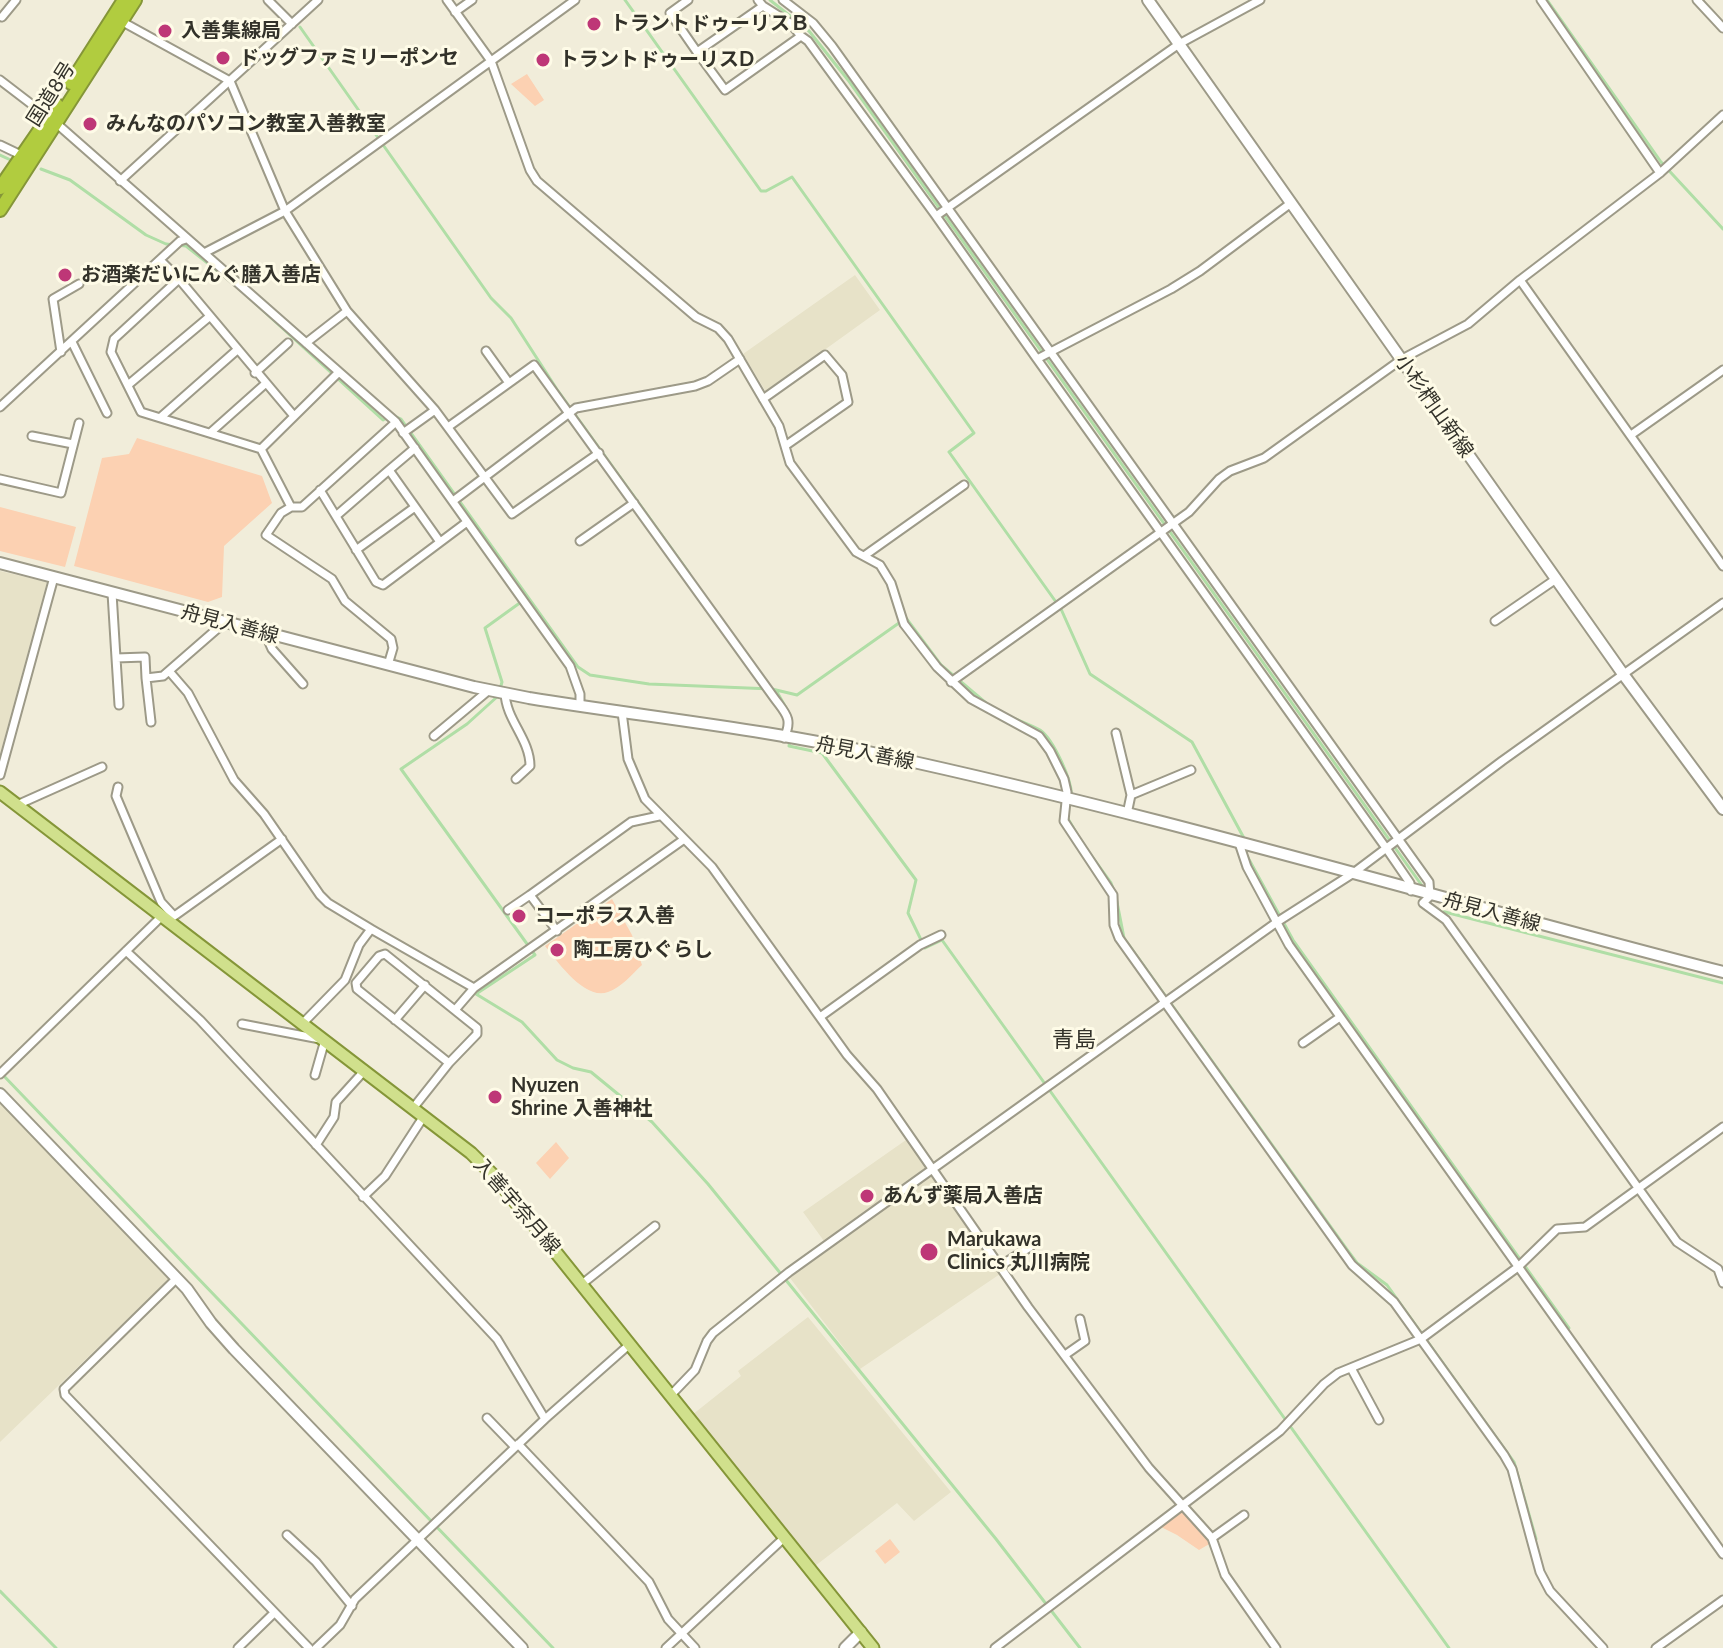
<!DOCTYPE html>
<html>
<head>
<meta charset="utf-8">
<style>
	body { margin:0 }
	canvas { display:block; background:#f1edda }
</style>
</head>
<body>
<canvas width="1723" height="1648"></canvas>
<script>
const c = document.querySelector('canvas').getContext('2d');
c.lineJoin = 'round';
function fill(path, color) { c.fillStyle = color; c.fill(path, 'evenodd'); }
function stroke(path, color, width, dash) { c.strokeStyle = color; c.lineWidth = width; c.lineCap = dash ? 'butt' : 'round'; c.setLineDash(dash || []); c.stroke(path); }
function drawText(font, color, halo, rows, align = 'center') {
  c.font = font + ' Lato,"Noto Sans JP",sans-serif'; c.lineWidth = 6; c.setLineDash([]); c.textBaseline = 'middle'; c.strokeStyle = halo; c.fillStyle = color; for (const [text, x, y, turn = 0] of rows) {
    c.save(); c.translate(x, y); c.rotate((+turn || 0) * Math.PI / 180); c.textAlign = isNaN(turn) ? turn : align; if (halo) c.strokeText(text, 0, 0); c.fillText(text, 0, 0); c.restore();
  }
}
fill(new Path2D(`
	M855,275L880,310L766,392L743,354Z
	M0,571L47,582L0,754Z
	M0,1102L171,1277L0,1442Z
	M906,1140L1000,1274L860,1369L790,1278L829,1248L803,1212Z
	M808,1317L951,1492L914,1521L897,1503L815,1566L692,1415L741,1376L738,1371Z`), '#e7e2c8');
fill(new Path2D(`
	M527,74L544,100L535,106L511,84Z
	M137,438L262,476L272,503L224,546L222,597L208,602L74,566L102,458L129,454Z
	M0,507L76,527L65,567L0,551Z
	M612,899L632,935L642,965C632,974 621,988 608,992C585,1001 557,961 545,946Z
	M556,1142L569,1158L550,1179L536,1163Z
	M1181,1509L1211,1543L1199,1550L1177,1535L1159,1526Z
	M890,1539L900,1552L885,1564L875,1551Z`), '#fcd1b2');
stroke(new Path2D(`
	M625,0L761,191H766L792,177L974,433L949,452L1061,609L1090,674L1192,742L1245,840
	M770,0L809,31L848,80L1423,887
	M1547,0L1661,162L1723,229
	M300,27L491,298L511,318L558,391L689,573
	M0,155L15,162
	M41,169L70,180L146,235L166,244L186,246L234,284L383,420L392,415L401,419L528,597L485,628L502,682L500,689
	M528,597L578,667L590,675L649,684L772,689L797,695L906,618L941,665L986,703
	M742,648L749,657
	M777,692L789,713
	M498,696L467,724L401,769L535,955L476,994L522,1022L557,1060L573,1068L591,1072L652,1122L708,1184L996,1539L1080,1648
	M1011,717C1020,721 1031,725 1040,730C1053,739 1074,783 1071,798
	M790,740L789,746L822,753L916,880L908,913L925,948L942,940L1449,1648
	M1067,817L1077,834
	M1085,847L1111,883L1115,894
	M1246,848V854L1293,940L1569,1328
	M1117,902L1124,938L1346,1248L1357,1263L1387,1285L1514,1462L1536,1539
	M1441,911L1723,983
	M2,1074L553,1648
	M0,1591L56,1648`), '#b0dea6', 3);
const street = new Path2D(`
	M268,0L292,24
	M447,0L491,61L530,170L537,181L696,317L718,328L728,339L779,426L790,463L856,552L880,565L891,583L904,624L937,667L971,699L1039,736L1050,751L1064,779L1067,792L1064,821L1113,895L1114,925L1119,938L1352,1265L1394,1302L1504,1455L1512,1469L1540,1572L1550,1591L1603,1648
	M688,0L670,13L697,52
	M758,0L763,6L697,52L725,90L801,36L790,23L763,6
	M783,0L813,23L832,46L1429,882L1430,896L1423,903L1446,920L1677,1242L1718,1269L1723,1283
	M1541,0L1660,173
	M1697,0L1723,28
	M455,12L472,0
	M2,17L16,0
	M121,21L230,81L285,211L347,311L435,410L512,514L599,453
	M801,36L808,41L936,216
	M0,80L56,123L396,422L570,666L580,694V706
	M0,145L23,156
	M120,181L318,0
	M1291,203L1200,271L1171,289L1037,359L1386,848L1410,883L1411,891
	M204,253L285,211L575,0
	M161,261L179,279L294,416
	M179,279L114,339L111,352L141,412L261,449L339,372
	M1520,280L1723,566
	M72,342L107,413
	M306,343L347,311
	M486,351L509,383
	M61,352L53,299L79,284
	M1037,359L936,216L1179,44L1260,0
	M255,373L288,343
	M128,385L209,317
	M763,399L825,355L842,375L848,402L785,446
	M0,407L180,241L186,239
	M161,417L237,350
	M448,427L534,365L775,699C786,714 793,719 784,738
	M210,433L265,384
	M403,433L435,410
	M1631,435L1723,370
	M32,436L73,444
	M261,449L291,507H302L396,422
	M389,470L415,448
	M0,479L61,493L79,423
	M320,490L376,582L383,585L467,522
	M453,501L576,408L695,386L708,381L740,359
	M291,507L281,513L266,535L332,579L345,601L391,639L393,648L388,665
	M336,516L389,470L440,542
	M580,541L634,503
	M356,550L415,507
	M864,556L964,485
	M112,593L116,658L145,657L146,678L163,676L225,622
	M1495,621L1556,579
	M265,633L272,649L303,684
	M116,658L119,705
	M169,671L188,693L234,780L264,814L320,895L328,903L371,929
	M146,678L151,722
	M951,682L1189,512L1219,479L1230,471L1264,458L1402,359L1468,324L1520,280L1660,173L1723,115
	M505,693C506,720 530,739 530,766L516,779
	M622,712L628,759L645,799L712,867L847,1055L877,1089L1028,1307L1149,1468L1212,1538L1225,1575L1276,1648
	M1116,733L1131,795
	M434,736L489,690
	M0,775L54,577
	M118,787L116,796L161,902L174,916
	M17,805L102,767
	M1127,814L1131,795L1191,770
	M1239,843L1247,867L1289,945L1723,1554
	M508,910L530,895
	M173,917L282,839
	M557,931L530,895L631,822L659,816
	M126,951L200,1020L497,1339L545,1419
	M455,1010L474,988
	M820,1017L920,945L941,935
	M395,1020L425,985
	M303,1023L345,980L359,945L371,929L474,988L683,840
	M242,1024L325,1040L315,1075
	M1303,1043L1340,1017
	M0,1074L162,916
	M414,1107L449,1063L357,989L356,983L379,956L385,954L477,1028V1034L449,1063
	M316,1145L334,1117L336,1102L365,1070
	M363,1197L385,1176L424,1116
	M1000,1266L1030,1247
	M177,1278L64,1389L65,1395L309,1648
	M582,1284L655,1226
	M1065,1355L1085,1341L1080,1319
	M1351,1368L1379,1420
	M671,1395L695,1370L707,1341L713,1333L789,1272L1277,922L1352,874L1502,761L1723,603
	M487,1418L515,1447
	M518,1444L649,1582L668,1619L695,1648
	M287,1535L316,1562L352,1606
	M1212,1538L1244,1515
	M238,1648L274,1613
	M316,1648L340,1625L355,1599L545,1419L630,1344
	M666,1648L785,1537
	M995,1648L1280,1431L1324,1384L1338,1373L1421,1339L1518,1267L1557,1229L1585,1227L1723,1127
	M1656,1648L1723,1600`);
const secondary = new Path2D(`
	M1148,0L1623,674L1723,809
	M0,563L474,687L529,698C646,717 766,729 882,755C1164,816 1443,900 1723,972
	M0,1094L187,1289L211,1323L234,1349L522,1648
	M845,1648L861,1632`);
const primary = new Path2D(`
	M0,792L471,1153L497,1179L873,1648`);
const highway = new Path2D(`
	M71,83L124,0
	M0,188L57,105
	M0,210L135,0`);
stroke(street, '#9d9a88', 11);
stroke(secondary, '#9d9a88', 14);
stroke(primary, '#859638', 15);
stroke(highway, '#859638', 16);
stroke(street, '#fff', 7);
stroke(secondary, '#fff', 10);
stroke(primary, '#d0e08c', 11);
stroke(highway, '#b1cc3f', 12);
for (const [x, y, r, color] of [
	[594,24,8,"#be3777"],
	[165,31,8,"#be3777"],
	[223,58,8,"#be3777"],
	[543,60,8,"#be3777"],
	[90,124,8,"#be3777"],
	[65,275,8,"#be3777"],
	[519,916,8,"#be3777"],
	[557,950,8,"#be3777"],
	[495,1097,8,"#be3777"],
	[867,1196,8,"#be3777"],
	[929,1252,10,"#be3777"]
]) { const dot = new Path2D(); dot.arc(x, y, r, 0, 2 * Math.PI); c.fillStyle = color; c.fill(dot); stroke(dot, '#fefbe7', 3); }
drawText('bold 20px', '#33322a', '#fefbe7', [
	["トラントドゥーリスＢ",610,24],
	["入善集線局",181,31],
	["ドッグファミリーポンセ",239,58],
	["トラントドゥーリスD",559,60],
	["みんなのパソコン教室入善教室",106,124],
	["お酒楽だいにんぐ膳入善店",81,275],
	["コーポラス入善",535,916],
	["陶工房ひぐらし",573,950],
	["Nyuzen",511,1086],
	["Shrine 入善神社",511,1109],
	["あんず薬局入善店",883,1196],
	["Marukawa",947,1240],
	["Clinics 丸川病院",947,1263]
], 'left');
drawText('20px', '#33322a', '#fefbe7', [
	["国道8号",51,94,-58],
	["小杉椚山新線",1434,406,55],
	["舟見入善線",230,624,15],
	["舟見入善線",865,753,11],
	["舟見入善線",1492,912,15],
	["入善宇奈月線",517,1206,49]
]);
drawText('22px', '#33322a', '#fefbe7', [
	["青島",1074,1040]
]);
</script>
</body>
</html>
